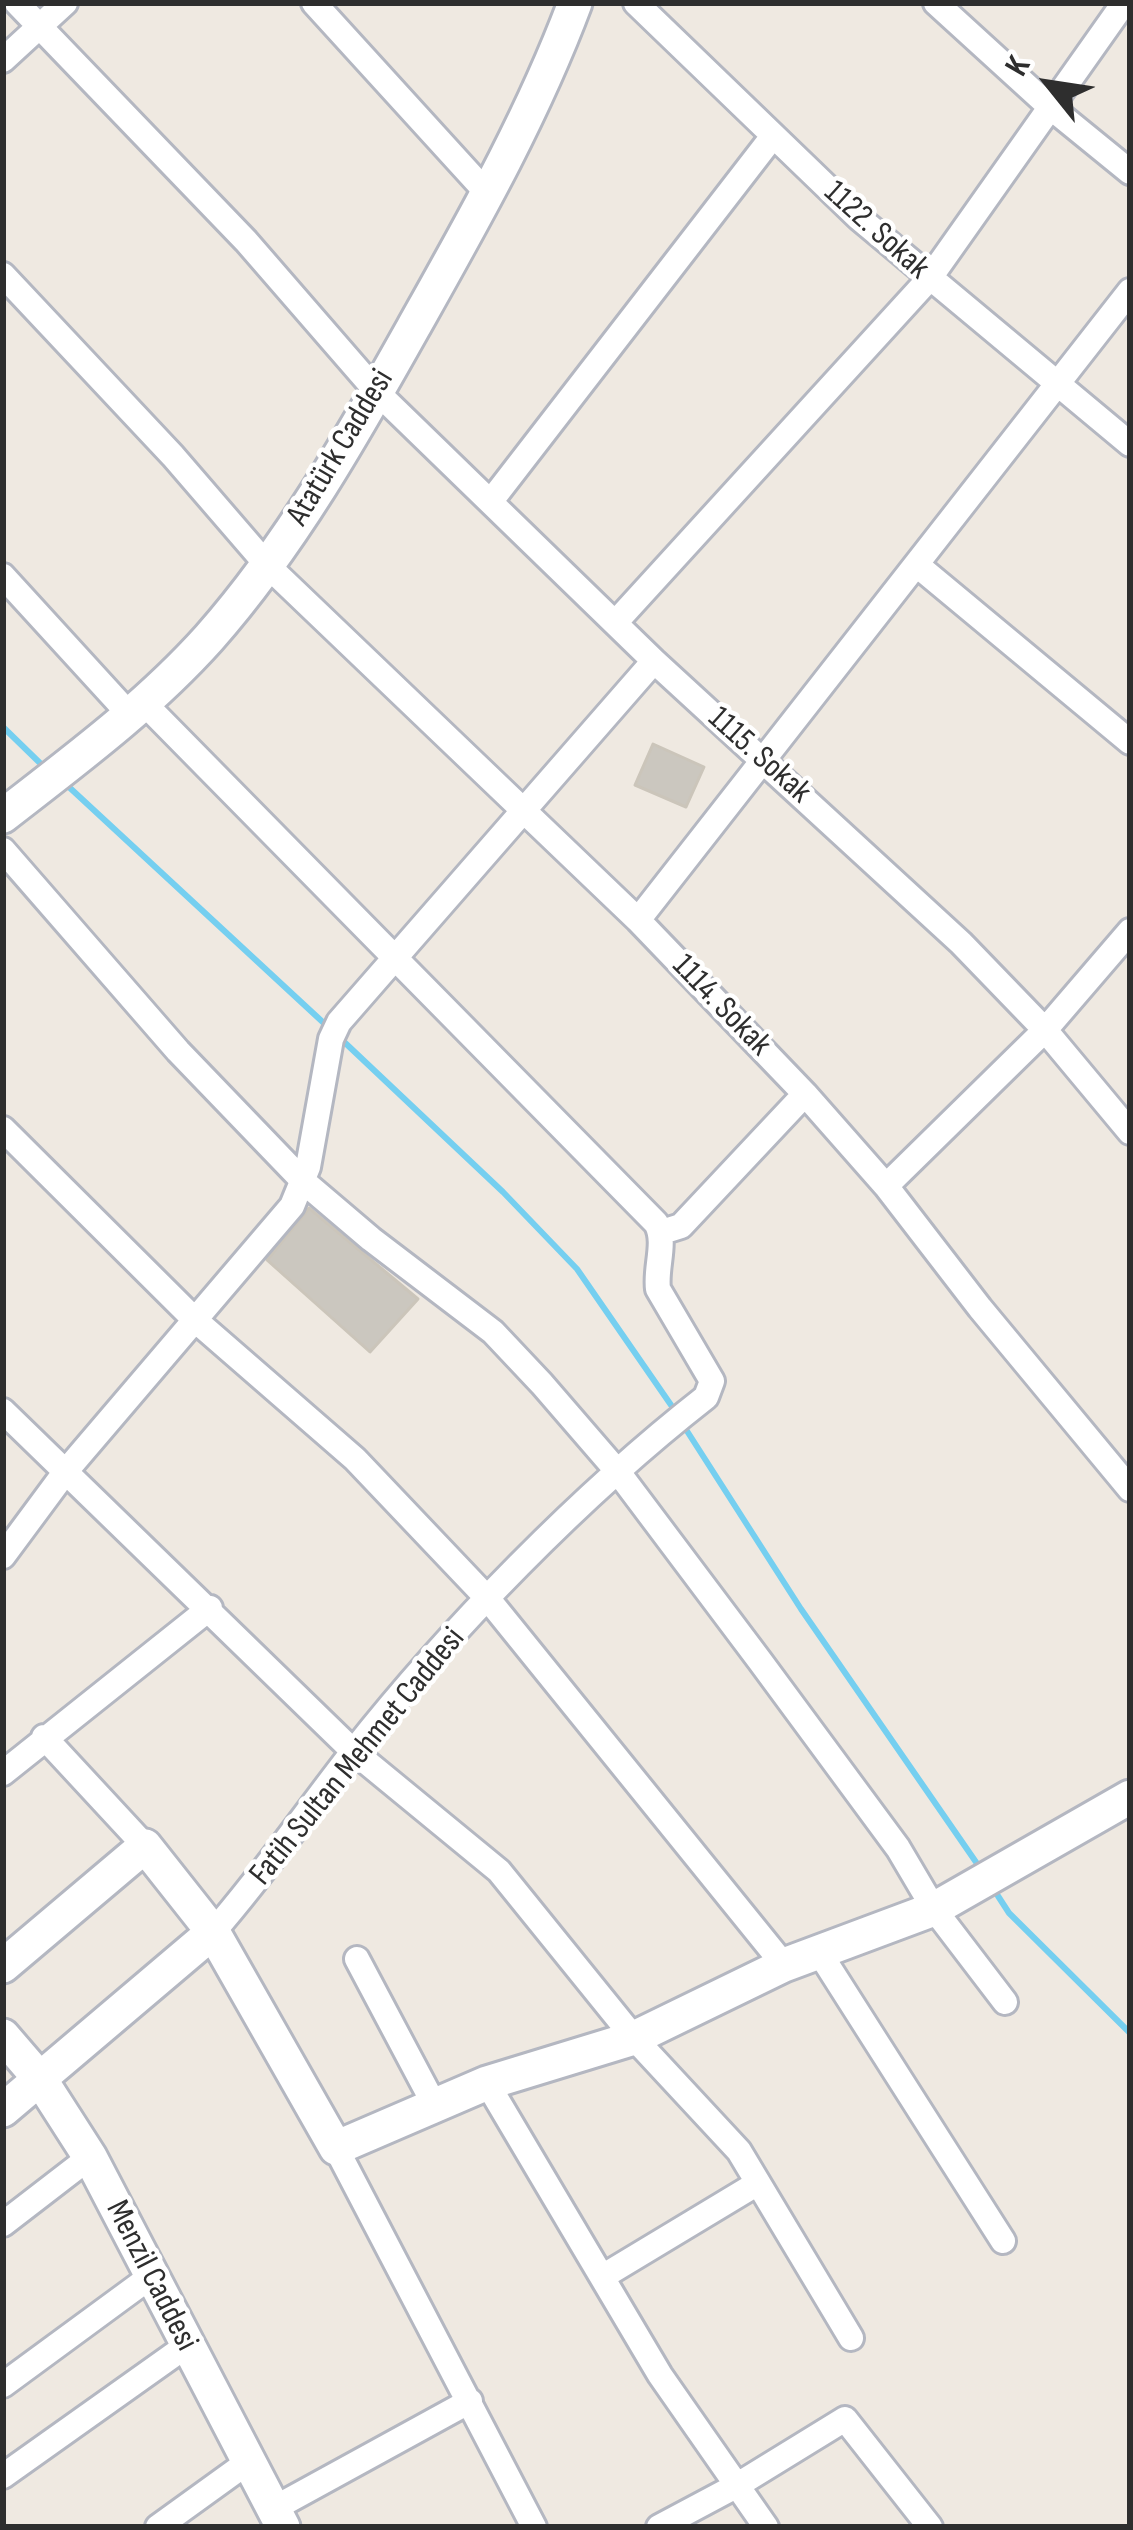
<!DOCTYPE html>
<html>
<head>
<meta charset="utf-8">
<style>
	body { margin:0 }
	#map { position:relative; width:1133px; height:2530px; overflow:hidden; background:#efe9e1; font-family:"Sofia Sans Condensed",sans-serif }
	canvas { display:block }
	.frame { position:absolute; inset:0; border:6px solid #2e2e2e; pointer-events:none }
	.north { position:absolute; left:989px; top:24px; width:120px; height:120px; -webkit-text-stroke:9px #fff; paint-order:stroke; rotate:300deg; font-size:33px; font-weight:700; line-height:48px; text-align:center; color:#2e2e2e }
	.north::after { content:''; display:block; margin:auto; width:42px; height:54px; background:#2e2e2e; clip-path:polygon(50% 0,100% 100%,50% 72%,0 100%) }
</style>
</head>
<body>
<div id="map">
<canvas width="1133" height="2530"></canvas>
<div class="frame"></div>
<div class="north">K</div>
</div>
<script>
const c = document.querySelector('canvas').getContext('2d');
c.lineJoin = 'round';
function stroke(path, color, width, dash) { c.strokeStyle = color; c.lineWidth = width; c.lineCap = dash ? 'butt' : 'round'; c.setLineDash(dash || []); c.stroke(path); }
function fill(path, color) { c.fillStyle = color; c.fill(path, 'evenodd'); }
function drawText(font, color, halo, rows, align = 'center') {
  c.font = font + ' "Sofia Sans Condensed",sans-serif'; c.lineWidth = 9; c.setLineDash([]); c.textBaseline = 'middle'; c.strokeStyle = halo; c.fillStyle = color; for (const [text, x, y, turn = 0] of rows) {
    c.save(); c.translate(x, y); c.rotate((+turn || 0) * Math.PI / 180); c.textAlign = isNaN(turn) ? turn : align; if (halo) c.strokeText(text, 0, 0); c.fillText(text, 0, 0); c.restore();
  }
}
stroke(new Path2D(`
	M3,727L41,764
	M70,788L327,1026
	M341,1039L503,1192L577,1269L671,1405
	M687,1431L801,1609L978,1865
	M998,1896L1009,1913L1130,2033`), '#75cff0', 6);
const building = new Path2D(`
	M653,744L704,767L686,807L635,785Z
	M309,1208L418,1299L370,1352L267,1260Z`);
fill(building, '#cbc7bf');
stroke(building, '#cbc5ba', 3);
const street = new Path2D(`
	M17,3L246,241L377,392L654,661L961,943L1045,1030L1130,1132
	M314,3L488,194
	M636,3L859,218L1130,444
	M936,3L1049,106L1130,172
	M3,60L65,3
	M3,275L173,456L267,565L638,920L805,1094L886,1186L980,1308L1130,1489
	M491,501L773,136
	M917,565L1130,742
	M3,576L130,715
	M615,623L929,279L1124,3
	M144,703L656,1223C667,1242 655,1267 658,1289L712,1381L706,1397C582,1494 450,1629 353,1752C306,1812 264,1874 213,1932
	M3,850L178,1051L304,1182L371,1239L493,1332L542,1384L618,1472L760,1661L898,1848L934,1909L1005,2002
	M638,920L1130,291
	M3,1129L194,1319L355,1459L488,1599L784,1965
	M886,1186L1045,1030L1130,931
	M662,1232L681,1226L805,1094
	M3,1411L353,1751L499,1871L634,2038L739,2151L851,2338
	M3,1556L66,1471L292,1206L308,1167L331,1039L339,1022L654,661
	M44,1737L145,1846
	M3,1773L210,1608
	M819,1952L1003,2241
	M357,1959L435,2106
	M487,2083L660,2375L766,2527
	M336,2148L534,2527
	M3,2224L90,2157
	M602,2277L758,2183
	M3,2385L150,2277
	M3,2476L186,2346
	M273,2509L470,2401
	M158,2527L248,2462
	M659,2527L736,2486L845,2419L930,2527`);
const secondary = new Path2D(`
	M3,816C75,760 148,706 209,638C291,545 353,435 413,328C473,221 532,118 575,3
	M3,1966L145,1846L213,1932L336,2148L487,2083L634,2038L784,1965L934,1909L1130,1797
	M3,2036L40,2079L90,2157L283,2527
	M3,2110L213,1932`);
stroke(street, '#b4b7c1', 30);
stroke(secondary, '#b4b7c1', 39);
stroke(street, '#fff', 24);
stroke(secondary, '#fff', 33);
drawText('33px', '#2e2e2e', '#fff', [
	["1122. Sokak",876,231,42],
	["Atatürk Caddesi",341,448,-59],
	["1115. Sokak",759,756,42],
	["1114. Sokak",721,1006,46],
	["Fatih Sultan Mehmet Caddesi",358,1757,-51],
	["Menzil Caddesi",151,2276,63]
]);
</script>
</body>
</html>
